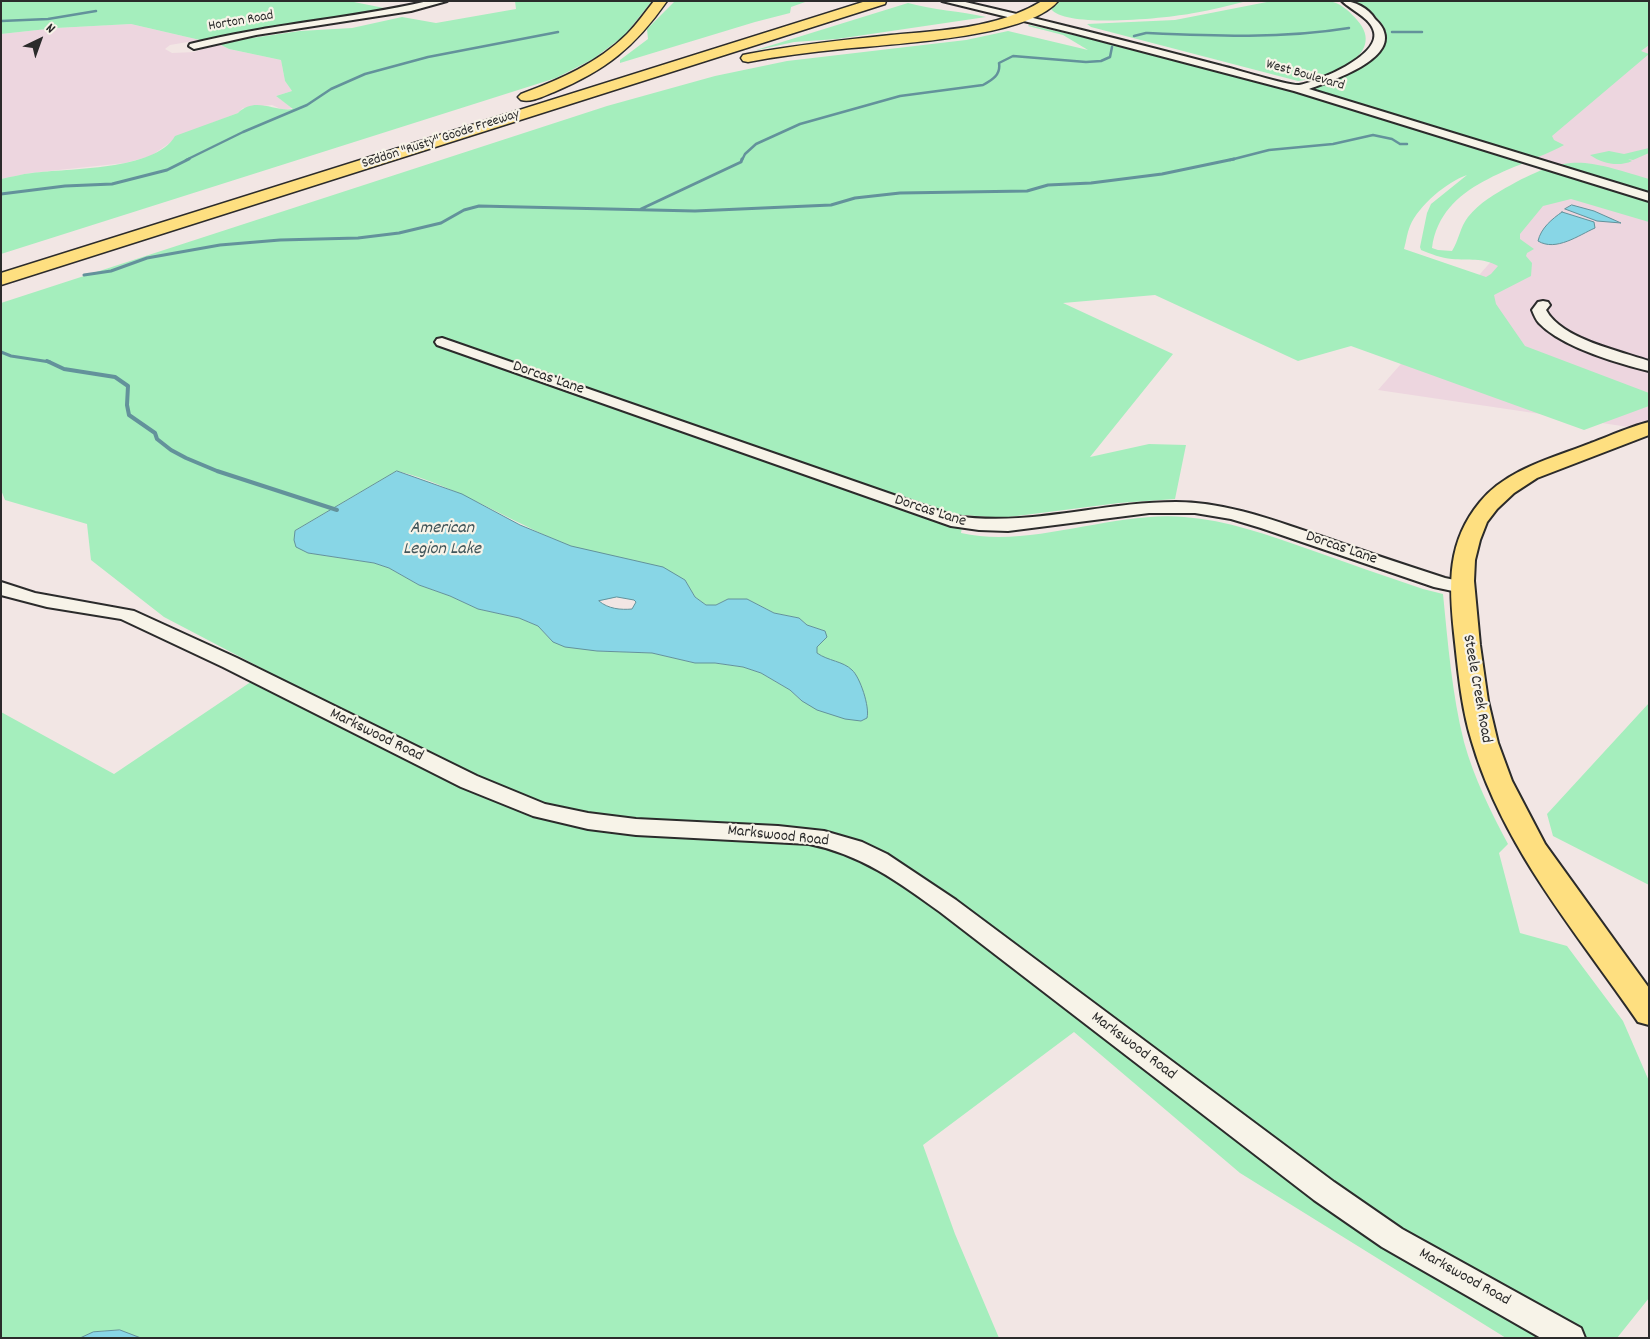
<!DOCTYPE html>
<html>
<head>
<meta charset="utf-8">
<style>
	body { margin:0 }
	#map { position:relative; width:1650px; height:1339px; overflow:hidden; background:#f2e6e4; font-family:Dekko,sans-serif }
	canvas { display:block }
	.frame { position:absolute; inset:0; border:2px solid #2b2b2b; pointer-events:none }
	.north { position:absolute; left:15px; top:15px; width:50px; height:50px; -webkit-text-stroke:4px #f7f3e8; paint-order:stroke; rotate:42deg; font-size:14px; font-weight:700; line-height:20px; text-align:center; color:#2b2b2b }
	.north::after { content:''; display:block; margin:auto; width:18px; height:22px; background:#2b2b2b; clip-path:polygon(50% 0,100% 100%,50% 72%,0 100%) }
</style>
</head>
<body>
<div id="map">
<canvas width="1650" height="1339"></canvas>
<div class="frame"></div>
<div class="north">N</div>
</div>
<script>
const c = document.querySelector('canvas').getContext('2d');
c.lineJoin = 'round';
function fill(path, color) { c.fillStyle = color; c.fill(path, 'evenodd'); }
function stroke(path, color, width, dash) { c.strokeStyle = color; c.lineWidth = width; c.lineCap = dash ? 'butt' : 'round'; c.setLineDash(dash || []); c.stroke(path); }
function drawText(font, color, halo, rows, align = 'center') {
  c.font = font + ' Dekko,sans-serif'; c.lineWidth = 4.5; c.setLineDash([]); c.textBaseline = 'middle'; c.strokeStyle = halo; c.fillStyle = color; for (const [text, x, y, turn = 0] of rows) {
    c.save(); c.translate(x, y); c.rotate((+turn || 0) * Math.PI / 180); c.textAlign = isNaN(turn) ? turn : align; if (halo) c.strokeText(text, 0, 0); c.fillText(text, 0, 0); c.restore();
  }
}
fill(new Path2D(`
	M1649,1V430L1378,390L1568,174L1298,89L1379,44L1378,12Z
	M131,24L200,40L170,45L165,49L172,53L195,52L217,43L229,49L281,60L285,81L292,91L276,96L293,108L283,110L272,105L243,108L238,113L209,124L171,142L151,156L125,163L30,173L1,179V34L56,28Z`), '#edd6df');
fill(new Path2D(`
	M1,1H349L389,9L200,40L131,24L56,28L1,34Z
	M515,1H652L624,36L593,59L556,78L1,254V179C11,177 22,174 32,173C68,168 155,171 175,136L238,113C255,96 274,112 293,109L276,96L292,91L285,81L281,60L229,49L217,43L300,31L352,28L402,17L436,23L516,9Z
	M675,1H808L791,7L790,13L755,22L620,63V60L648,39L647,29Z
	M1059,1H1247C1230,5 1212,10 1194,13C1169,18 1066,29 1051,9Z
	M1272,1C1286,1 1321,0 1333,2C1343,5 1351,13 1357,20C1389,56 1325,78 1298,81L1091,27L1087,24L1175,20Z
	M1353,1H1649V45L1641,51L1649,54L1552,136L1554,140L1564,145C1516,171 1441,182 1432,248L1438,250L1452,251C1459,240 1460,227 1468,217C1479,203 1496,193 1511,185C1571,152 1587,161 1649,179V195L1569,176L1649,200V222L1571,199L1543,206L1520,234V239L1534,249L1527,253L1526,256L1532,263L1531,276L1494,295L1496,304L1525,346L1649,393V406L1584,430L1351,346L1298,361L1155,295L1063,303L1173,354L1090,457L1149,444L1186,445L1175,499L1119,503L1001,518L964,515L961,533C1031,549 1112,511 1184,517C1227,520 1268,535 1308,549C1347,563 1385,576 1423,589L1443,594C1448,644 1452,694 1464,742C1474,778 1491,812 1508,844L1499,853L1520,933L1567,946L1623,1021L1649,1081V1298L1617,1338H1506L1240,1173L1074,1032L923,1145L955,1234L999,1338H141L119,1330L94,1332L80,1338H1V712L114,774L267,671L164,617L91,560L87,524L5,500L1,490V303L607,106L715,76L787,61L966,40L1008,31L1088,50L1063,35L1028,26L1029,25L1145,51L1268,82L1507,157L1515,153L1312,90V87C1354,71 1431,44 1353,1ZM1467,175L1431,204L1427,213L1420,247L1421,250C1431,254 1441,258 1452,259C1469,261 1482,257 1498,266L1491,274L1486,277L1404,249C1406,242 1407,233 1410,226C1419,205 1447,182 1467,175ZM397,471C458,486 510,522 568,545C589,553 610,555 631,560C650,564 668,573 685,580L695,597L706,605H716L728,599H747L774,613L799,618L807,625L825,631L817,647V653L824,658L838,662L868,713L867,717L861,721L802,701L790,690L761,673L743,667L715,663H695L652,653L597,651L553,642L538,626L519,618L478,609L450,596L419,585L389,568L374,563L308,553L303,550L295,531Z
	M908,3C933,10 960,11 986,17L837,39L794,42L753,51Z
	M1649,148V153L1633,160L1628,159L1632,161C1619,167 1603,164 1590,155L1609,151L1624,154Z
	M1649,703V885L1553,836L1547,814Z`), '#a5eebd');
const water = new Path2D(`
	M1572,205L1594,211L1621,223L1597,221L1565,209Z
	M1562,212L1594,222L1595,228C1579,235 1556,252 1538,241C1541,228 1552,219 1562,212Z
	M397,471L462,494L520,525L571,546L663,567L685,580L695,597L706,605H716L728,599H747L774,613L799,618L807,625L825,631L827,637L817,647V653C828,661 843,661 852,670C860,677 870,707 867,718L861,721L845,719L817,710L802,701L790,690L761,673L743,667L715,663H695L652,653L597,651L565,647L553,642L538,626L519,618L478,609L450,596L419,585L389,568L374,563L308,553L296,547L294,540L295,531ZM617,597L634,600L636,602L632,609C621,610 608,609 599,601Z
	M120,1330L141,1338H80L93,1332Z`);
fill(water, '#88d6e6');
stroke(water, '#63929b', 1);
stroke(new Path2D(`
	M1,21L48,19L96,11
	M1392,32H1422
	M1134,36L1146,33C1215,36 1281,39 1349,28
	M186,160L243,132L307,105L331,89L365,74L428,57L558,32
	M742,160L745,154L756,144L800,124L900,96L983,85C992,80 1001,75 999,63L1013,56L1086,62L1101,61L1110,57L1112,47
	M1230,160L1269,150L1333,144L1373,135L1392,139L1400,144H1407`), '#63929b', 2.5);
stroke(new Path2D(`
	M1,194L65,186L112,184L167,170L189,159
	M641,209L741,162L742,159
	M84,275L111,271L147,258L220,245L280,240L358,238L399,233L441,223L464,210L479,206L695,211L831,205L855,198L900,193L1027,191L1048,185L1091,183L1162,174L1234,159
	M1,352L11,356L50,362`), '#63929b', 3);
stroke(new Path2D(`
	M47,361L64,369L115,377L128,386L127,405L129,415L155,433L157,439L171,450L186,458L217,471L337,510`), '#63929b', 4);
const minor = new Path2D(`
	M428,1H447L411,11L256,35L194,49L189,46L190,44C269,24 350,19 428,1Z
	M942,1H961C1048,21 1135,43 1222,66C1235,69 1289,86 1299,85C1317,82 1380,56 1374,32C1371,18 1352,11 1342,1C1355,1 1368,8 1375,19C1378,22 1383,27 1384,32C1394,61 1328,82 1309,89L1649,193V201L1294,91L1073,33Z
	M1543,301L1548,302L1550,305L1546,310C1561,339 1620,351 1649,361V371C1617,363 1562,347 1539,323C1536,320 1534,315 1532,310L1538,302Z
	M442,338L954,516C1033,527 1099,502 1176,502C1228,502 1278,522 1326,538C1366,552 1405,565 1445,578L1469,583L1471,587L1469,591L1462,593L1434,587L1261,528L1231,519L1195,513H1149L1008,531L979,530L951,526L437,345L435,342L437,339Z
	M1,582L35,593L134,611L237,658L477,776L545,804L588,813L636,819L778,826L824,831L862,842L887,854L956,900L1334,1182L1402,1229L1581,1328L1585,1338H1541L1382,1247L1314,1200L940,912C899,882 860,854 809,844L636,835L588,829L533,816L461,787L223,667L121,619L47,607L1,595Z`);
const major = new Path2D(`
	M1649,422V435L1537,478L1514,493L1497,509L1487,522L1480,540L1475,560L1474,581L1480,645L1488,701L1498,743L1512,781L1545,844L1649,988V1025L1638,1022C1577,933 1503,848 1472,742C1461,707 1458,669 1454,633C1449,583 1447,542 1480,502C1507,469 1553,458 1591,443C1610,436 1629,427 1649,422Z`);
const highway = new Path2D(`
	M654,1H667C635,47 606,70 554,92C544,96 531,103 521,100L518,97L521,94C559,80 598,63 627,34C637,24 645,12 654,1Z
	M866,1H886L885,4L1,285V273Z
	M1042,1H1058C1028,38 890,44 842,49C811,52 779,56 748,62L743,61L741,58L743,55L748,54C795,45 843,40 891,35C943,30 996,29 1042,1Z`);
stroke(minor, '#2b2b2b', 4);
stroke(major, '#2b2b2b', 4);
stroke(highway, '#2b2b2b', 3);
fill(minor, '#f7f3e8');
fill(major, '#fedf80');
fill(highway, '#fedf80');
drawText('14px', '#2b2b2b', '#f7f3e8', [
	["Horton Road",241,22,-10],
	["West Boulevard",1305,76,16],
	["Seddon \"Rusty\" Goode Freeway",441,140,-18]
]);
drawText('16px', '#2b2b2b', '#f7f3e8', [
	["Dorcas Lane",548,379,19],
	["Dorcas Lane",930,512,18],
	["Dorcas Lane",1341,549,19],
	["Steele Creek Road",1476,689,80],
	["Markswood Road",376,736,26],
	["Markswood Road",778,837,6],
	["Markswood Road",1133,1047,37],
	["Markswood Road",1464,1278,29]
]);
drawText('italic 18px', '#42565a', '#f7f3e8', [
	["American",442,530],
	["Legion Lake",442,551]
]);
</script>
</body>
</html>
